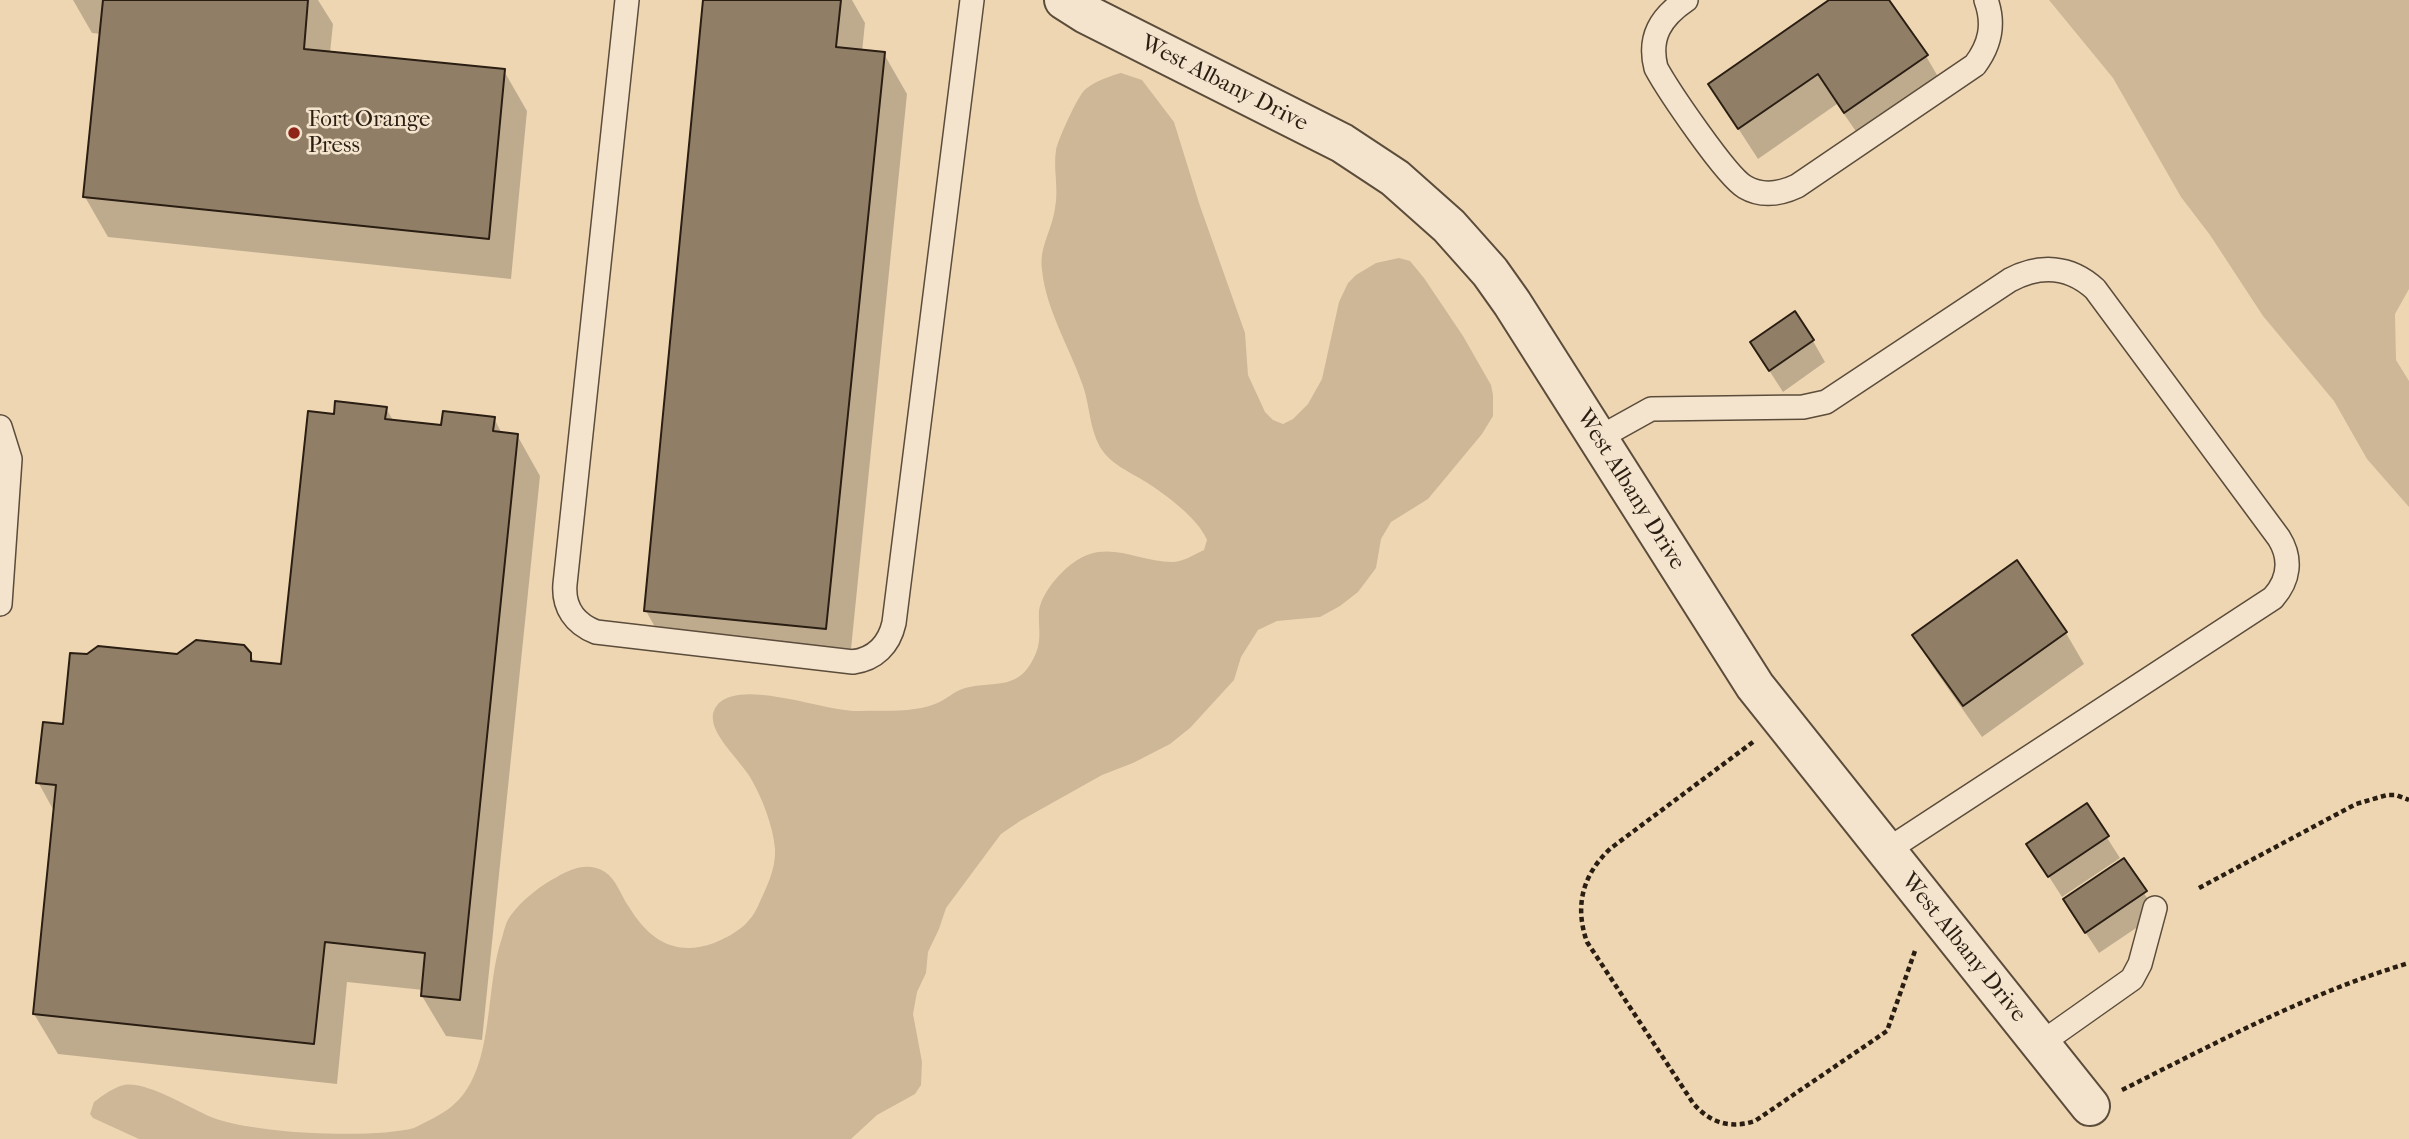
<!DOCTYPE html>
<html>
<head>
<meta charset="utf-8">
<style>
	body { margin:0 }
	canvas { display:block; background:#eed6b2 }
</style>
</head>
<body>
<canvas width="2409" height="1139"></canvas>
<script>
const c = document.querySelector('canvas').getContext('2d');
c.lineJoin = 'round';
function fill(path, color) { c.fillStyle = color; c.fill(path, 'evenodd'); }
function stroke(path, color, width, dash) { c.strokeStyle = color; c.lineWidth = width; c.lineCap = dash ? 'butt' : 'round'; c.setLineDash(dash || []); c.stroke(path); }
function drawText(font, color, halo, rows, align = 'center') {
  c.font = font + ' "IM FELL French Canon",serif'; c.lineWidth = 5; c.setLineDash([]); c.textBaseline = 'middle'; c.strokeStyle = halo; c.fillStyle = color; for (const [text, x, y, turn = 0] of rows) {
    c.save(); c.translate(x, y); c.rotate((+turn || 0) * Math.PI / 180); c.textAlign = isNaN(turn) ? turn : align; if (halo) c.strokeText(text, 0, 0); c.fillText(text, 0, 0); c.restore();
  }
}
fill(new Path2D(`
	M2049,0H2409V289L2395,314L2396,360L2409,381V507L2367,459L2334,401L2263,316L2210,235L2181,197L2113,78Z
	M1121,73L1142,80L1174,122L1200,206L1245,333L1248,375L1265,412L1273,420L1283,424L1293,419L1308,404L1322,379L1339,302L1348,283L1356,275L1376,263L1399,258L1410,261L1424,278L1463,336L1491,385L1493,395V416L1482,434L1428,499L1391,522L1381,539L1376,568L1358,592L1340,606L1320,617L1277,621L1258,630L1241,657L1234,680L1190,728L1170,744L1133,763L1102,775L1020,821L1001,834L946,908L939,929L928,952L926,973L917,992L913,1014L922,1062L921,1085L915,1094L877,1115L851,1139H139L93,1118L90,1114L94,1102C102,1096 114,1087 124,1085C147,1081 189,1108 211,1117C252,1134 374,1139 414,1128C426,1122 441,1115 451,1107C496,1072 484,988 502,938C504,931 506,921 511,915C522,900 541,885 557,877C572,868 589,862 605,872C617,880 621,896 629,907C649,940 675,957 714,943C733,935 749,926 758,906C766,888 776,870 775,849C773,826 762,797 750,777C741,762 714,737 713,720C712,714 714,709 718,704C743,678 825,712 859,711C883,710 912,713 935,704C946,700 954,691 965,688C997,680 1020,692 1036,653C1042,639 1038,625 1039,611C1041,594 1060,572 1073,563C1107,538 1136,562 1172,562C1183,562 1193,555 1204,550L1207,540C1198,518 1166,495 1146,482C1130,472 1110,464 1100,447C1089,427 1090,406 1083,386C1070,348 1046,310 1042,270C1039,246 1052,231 1055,208C1059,189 1053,169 1056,150C1058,140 1076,100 1083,92C1090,83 1110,76 1121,73Z`), '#cdb797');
fill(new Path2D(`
	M73,0H318L333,24L330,53L504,71L527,111L511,279L108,237L85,197L101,34L92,33Z
	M705,0H852L865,23L862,52L884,54L907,94L849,669L669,652L646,611Z
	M1832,0H1887L1926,56L1944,87L1864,143L1837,104L1758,159L1710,85Z
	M1813,341L1825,362L1783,392L1765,364Z
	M386,408L394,422L443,427L494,418L502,434L517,435L540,476L482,1040L446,1036L422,996L423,990L347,982L337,1084L58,1054L34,1014L55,813L38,782L65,726L178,656L250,654L255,663L283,666L336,416Z
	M2066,633L2084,664L1982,737L1933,667L1915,635Z
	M2086,805L2120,858L2062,897L2028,844Z
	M2124,861L2157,914L2099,953L2078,921Z`), '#0003');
const building = new Path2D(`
	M103,0H308L304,49L505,69L489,239L83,197Z
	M703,0H841L836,47L885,52L826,629L644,611Z
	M1829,0H1889L1928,55L1844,113L1818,74L1738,129L1708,84Z
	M1795,311L1814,340L1769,371L1750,342Z
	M335,401L387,407L385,419L441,425L443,411L495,417L493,431L518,434L460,1000L421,996L425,953L325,942L314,1044L33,1014L56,785L36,783L43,722L63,724L70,653L87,654L98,646L177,654L196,640L244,645L251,653V661L281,664L308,411L334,414Z
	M2017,560L2067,632L1963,706L1912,635Z
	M2087,803L2109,836L2048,877L2026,844Z
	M2124,858L2147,891L2085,933L2063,899Z`);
fill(building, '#907e66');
stroke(building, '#2a1e13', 2);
const lane = new Path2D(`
	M627,0L565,584C563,607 575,624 596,632L853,662C875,659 889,645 894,623L972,0
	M1686,0C1661,17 1648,37 1656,68C1668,90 1726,176 1745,187C1762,197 1780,194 1797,186L1975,65C1990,45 1995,25 1986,0
	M0,427L10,459L0,604
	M1597,439L1651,409L1803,407L1826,402L2010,280C2040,264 2070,266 2095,289L2279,538C2292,559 2289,580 2273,598L1886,851
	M2040,1044L2132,979L2140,964L2155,908`);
const street = new Path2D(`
	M1064,0L1086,14L1342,143L1395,178L1449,226L1490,272L1512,303L1755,686L2090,1106`);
stroke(lane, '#5b4c3b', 26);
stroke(street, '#5b4c3b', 42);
stroke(new Path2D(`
	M1753,742L1611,848C1583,874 1574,905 1587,942L1693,1103C1710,1123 1730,1129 1755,1121L1887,1031L1916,948
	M2199,888L2356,804L2387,795H2396L2409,800
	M2122,1090C2216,1043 2308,993 2409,963`), '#2a1e13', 4.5, [5, 3.5]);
stroke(lane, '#f4e4cd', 23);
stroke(street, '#f4e4cd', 38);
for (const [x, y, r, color] of [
	[294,133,7,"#8f2418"]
]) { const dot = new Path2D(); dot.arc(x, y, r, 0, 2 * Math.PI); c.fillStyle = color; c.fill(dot); stroke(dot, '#f4e4cd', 2.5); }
drawText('23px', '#2a1e13', '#f4e4cd', [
	["West Albany Drive",1224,84,27],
	["West Albany Drive",1630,490,58],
	["West Albany Drive",1963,948,51]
]);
drawText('23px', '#2a1e13', '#f4e4cd', [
	["Fort Orange",308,120],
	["Press",308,146]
], 'left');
</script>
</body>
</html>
